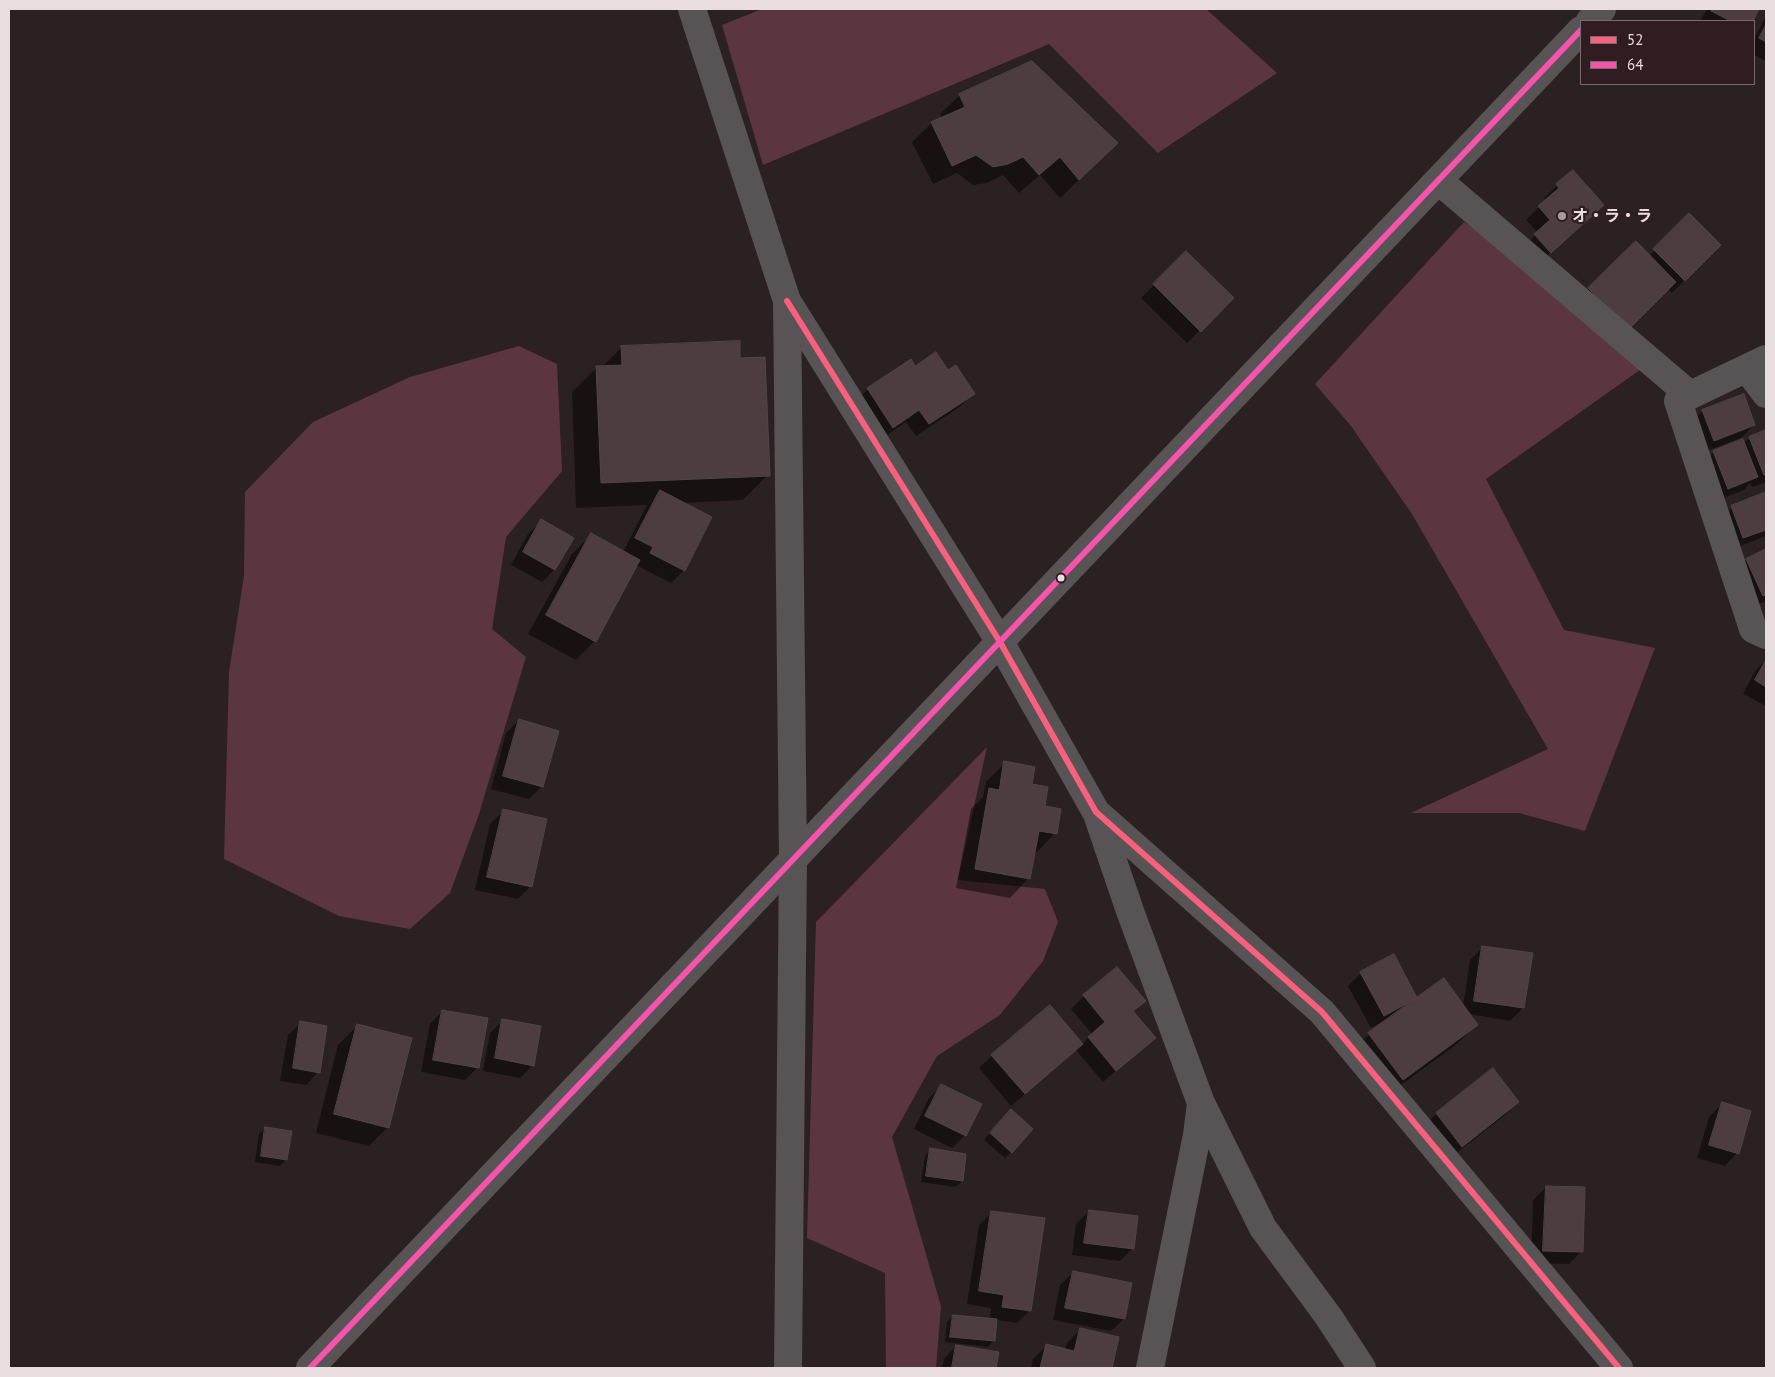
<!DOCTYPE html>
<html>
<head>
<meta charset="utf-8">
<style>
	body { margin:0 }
	#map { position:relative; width:1775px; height:1377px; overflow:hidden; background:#2b2123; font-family:"PT Sans",sans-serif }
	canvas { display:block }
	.frame { position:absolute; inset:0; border:10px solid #eadde0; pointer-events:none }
	.legend { position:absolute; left:1580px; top:20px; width:175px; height:65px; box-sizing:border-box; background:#2f1d21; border:1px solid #7a6a6d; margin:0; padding:6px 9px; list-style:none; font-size:15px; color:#eadde0 }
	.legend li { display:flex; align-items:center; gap:10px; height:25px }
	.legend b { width:25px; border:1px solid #7a6a6d }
</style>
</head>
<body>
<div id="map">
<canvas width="1775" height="1377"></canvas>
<div class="frame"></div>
<ul class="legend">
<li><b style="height:6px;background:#f8607d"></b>52</li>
<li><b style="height:6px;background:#f653ac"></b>64</li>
</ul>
</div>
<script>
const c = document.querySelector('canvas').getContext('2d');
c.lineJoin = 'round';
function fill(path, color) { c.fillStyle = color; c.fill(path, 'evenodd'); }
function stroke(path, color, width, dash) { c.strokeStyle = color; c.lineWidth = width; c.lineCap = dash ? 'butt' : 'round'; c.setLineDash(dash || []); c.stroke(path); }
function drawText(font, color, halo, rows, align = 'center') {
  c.font = font + ' "PT Sans","Noto Sans JP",sans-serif'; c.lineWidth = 4.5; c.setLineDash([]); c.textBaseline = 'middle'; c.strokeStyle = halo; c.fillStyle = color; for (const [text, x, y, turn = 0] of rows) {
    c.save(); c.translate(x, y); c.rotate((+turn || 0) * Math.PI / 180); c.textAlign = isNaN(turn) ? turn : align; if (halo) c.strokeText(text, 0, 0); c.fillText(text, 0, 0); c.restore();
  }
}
fill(new Path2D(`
	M762,9H1206L1277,73L1158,153L1049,44L763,165L722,25Z
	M1464,222L1524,261L1644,367L1486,479L1564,630L1655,648L1585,831L1519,813H1411L1548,749L1412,514L1351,426L1315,384Z
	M519,346L557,364L562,471L506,537L492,629L526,657L478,817L450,893L410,929L339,916L224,859L229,672L244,576L245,492L313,422L410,377Z
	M987,747L958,880L1045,889L1058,922L1043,961L1000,1015L937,1056L892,1137L941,1306L936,1368H886L885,1273L807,1238L816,922Z`), '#5b3640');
fill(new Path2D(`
	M1707,9H1758L1751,21H1700Z
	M1766,16V61L1754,55V39Z
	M960,95L1098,162L1060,198L1040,175L1019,193L1003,175L987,183L973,185L957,173L933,184L912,142L932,123L942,118L940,114Z
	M1573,171L1603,205L1537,264L1522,248L1538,233L1526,220L1546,200L1544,198Z
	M1689,215L1719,245L1672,293L1668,289L1615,341L1576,301L1636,243L1649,256Z
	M1186,253L1232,298L1187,343L1141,298Z
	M621,348L739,360L768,475L743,500L683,503L684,570L671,583L636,565L595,641L576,660L528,634L572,554L591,535L623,552L647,505L576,508L572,392L597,367H602Z
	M915,367L948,372L973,393L961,406L916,436L906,422L880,440L855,402L868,389Z
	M1703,411L1754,425L1741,438L1701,453L1690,423Z
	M1766,431V482L1752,487L1750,483L1744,490L1715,501L1701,464L1714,452L1743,444L1750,438Z
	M1766,494V536L1730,550L1719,520L1732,507Z
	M541,521L554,570L542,582L511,565L528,534Z
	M1766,550V601L1750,608L1733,572L1746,560Z
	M1766,660V706L1743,694L1755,671Z
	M519,720L542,786L529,799L491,789L506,733Z
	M1005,763L1030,785L1055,833L1036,853L1034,852L1029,878L1010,898L956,888L971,809L983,797L986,782Z
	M503,811L531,886L518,899L475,890L490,824Z
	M1483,947L1523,1008L1510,1021L1469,1014L1476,1025L1457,1044L1383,1098L1350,1053L1369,1034L1387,1021L1386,1020L1371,1028L1348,986L1361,973L1417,999L1463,1007L1470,960Z
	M1084,996L1144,1001L1133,1012L1154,1038L1103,1082L1076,1050L1011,1106L979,1068L992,1056L1082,1044L1092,1034L1071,1009Z
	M442,1011L478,1067L465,1080L421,1072L430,1024Z
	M503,1020L533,1065L520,1078L483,1071L490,1033Z
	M301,1023L318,1072L306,1085L280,1081L288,1035Z
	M357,1026L388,1127L369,1146L316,1133L338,1045Z
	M1493,1070L1518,1102L1505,1115L1449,1159L1424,1126L1436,1114Z
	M941,1086L965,1135L952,1148L914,1129L929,1098Z
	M1722,1104L1737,1153L1725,1166L1697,1158L1709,1117Z
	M1005,1116L1011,1152L1005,1158L984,1140Z
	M265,1128L286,1160L280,1166L255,1162L259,1134Z
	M931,1150L962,1181L956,1187L921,1182L925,1156Z
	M1546,1187L1582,1251L1569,1264L1531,1263L1533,1200Z
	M1089,1211L1132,1249L1120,1261L1072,1255L1076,1224Z
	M992,1212L1030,1310L1017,1323L996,1320L994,1340L988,1347L945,1342L947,1322L953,1316L990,1320L991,1308L967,1304L979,1225Z
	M1073,1273L1124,1319L1111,1331L1053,1320L1060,1285Z
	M1080,1330L1118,1338L1111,1368H1031L1033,1359L1046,1346L1065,1350L1067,1343Z
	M956,1346L997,1353L995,1368H942L944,1359Z`), '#0007');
const building = new Path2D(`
	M1712,9H1759L1753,21H1731L1711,11Z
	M1766,25V42L1759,38Z
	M1032,61L1118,143L1079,180L1060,157L1039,175L1023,157L1008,164L993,167L976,155L952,166L931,122L965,107L959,94Z
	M1573,170L1604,205L1551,253L1534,234L1550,220L1538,206L1559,188L1556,184Z
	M1689,213L1721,245L1685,281L1653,249Z
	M1636,241L1676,282L1629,329L1588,288Z
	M1186,251L1234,298L1201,332L1153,284Z
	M740,341V358L765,357L770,476L601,483L596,366L622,365L621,346Z
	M936,352L948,370L956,365L975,394L929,424L919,410L893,428L867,388L911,359L915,366Z
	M1744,394L1755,425L1714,441L1702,410Z
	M1766,430V475H1764L1749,437Z
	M1743,439L1758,477L1728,489L1713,451Z
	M660,490L712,517L685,571L650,553L653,547L635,538Z
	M1766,492V530L1743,538L1731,506Z
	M541,519L574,538L555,570L523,552Z
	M591,533L640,560L596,642L546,615Z
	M1766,549V595L1763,596L1746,559Z
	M1766,660V687L1755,680Z
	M519,719L559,731L543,787L503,776Z
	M1004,761L1035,767L1032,784L1048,787L1045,806L1061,809L1057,834L1039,831L1030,879L975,869L989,788L999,790Z
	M503,809L547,819L532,887L487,877Z
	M1482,946L1533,953L1524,1008L1474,1001Z
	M1394,954L1417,998L1384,1016L1360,972Z
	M1117,967L1146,1001L1133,1011L1156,1038L1116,1071L1088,1037L1105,1022L1083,995Z
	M1444,978L1478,1025L1403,1080L1368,1033Z
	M1050,1005L1083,1044L1025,1094L991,1055Z
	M442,1010L488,1018L479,1068L433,1060Z
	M502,1019L541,1026L534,1066L495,1058Z
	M300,1021L327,1026L320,1073L293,1068Z
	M357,1024L412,1038L389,1128L334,1114Z
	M1493,1068L1519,1102L1462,1147L1436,1113Z
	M941,1084L982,1104L966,1136L925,1116Z
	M1722,1102L1751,1111L1739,1154L1709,1145Z
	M1011,1109L1033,1129L1012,1153L990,1133Z
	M265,1127L292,1131L287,1160L261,1156Z
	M930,1148L966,1154L963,1181L926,1176Z
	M1546,1186L1585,1187L1583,1252L1543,1251Z
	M1089,1210L1138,1216L1134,1249L1084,1243Z
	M991,1211L1045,1218L1031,1311L1002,1307L1004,1295L979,1291Z
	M1073,1271L1132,1283L1125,1319L1065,1308Z
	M953,1315L997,1319L995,1341L950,1337Z
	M1080,1328L1119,1337L1112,1368H1040L1046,1344L1074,1351Z
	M956,1345L999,1352L996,1368H952Z`);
fill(building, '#4d3c40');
stroke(building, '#4f4648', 1);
stroke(new Path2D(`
	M1439,181L1690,395
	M787,301L1000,642L1096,812L1322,1012L1619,1368
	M1766,359L1678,401L1753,629L1766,635
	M1747,369L1766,394
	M1097,814L1130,911L1201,1103L1263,1228L1328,1316L1362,1368
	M1150,1368L1197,1135L1201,1103`), '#585355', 28);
stroke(new Path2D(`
	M692,9L787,301L793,860L788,1368
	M1590,21L1602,9
	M310,1368L1581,30`), '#585355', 28);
stroke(new Path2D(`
	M787,301L1000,642L1096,812L1322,1012L1619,1368`), '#f8607d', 6);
stroke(new Path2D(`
	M310,1368L1581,30`), '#f653ac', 6);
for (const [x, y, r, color] of [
	[1562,216,5,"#a79b9e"],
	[1061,578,4.5,"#eadde0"]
]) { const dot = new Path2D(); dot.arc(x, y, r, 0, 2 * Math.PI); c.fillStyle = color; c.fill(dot); stroke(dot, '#2f1d21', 2); }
drawText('bold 16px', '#eadde0', '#2f1d21', [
	["オ・ラ・ラ",1572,216]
], 'left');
</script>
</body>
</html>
